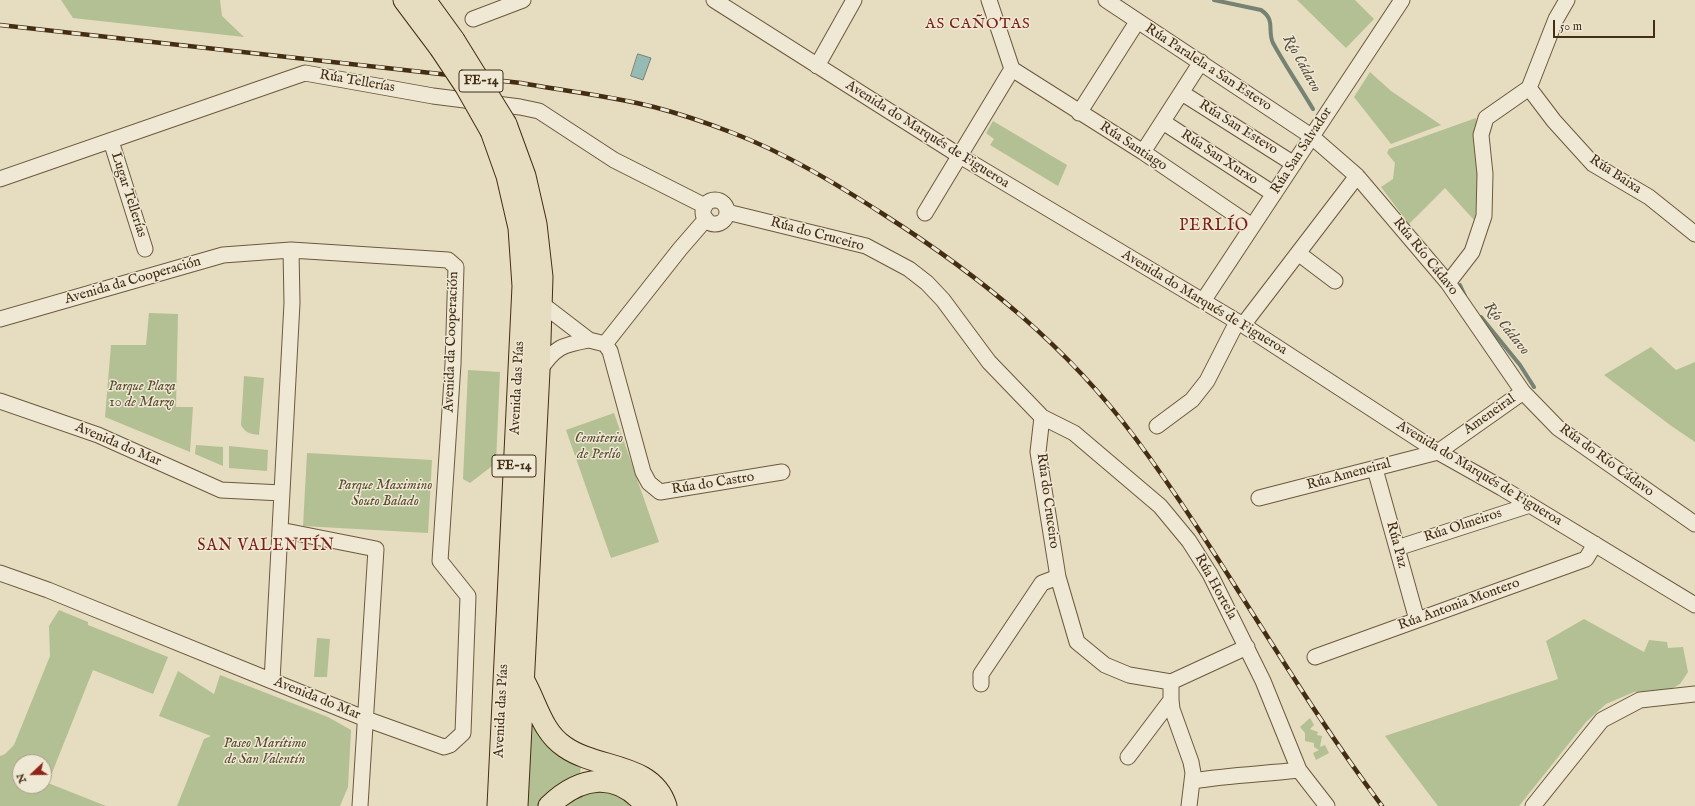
<!DOCTYPE html>
<html>
<head>
<meta charset="utf-8">
<style>
	body { margin:0 }
	#map { position:relative; width:1695px; height:806px; overflow:hidden; background:#e6dcbf; font-family:"IM FELL English",serif }
	canvas { display:block }
	.north { position:absolute; left:12px; top:754px; width:40px; height:40px; box-sizing:border-box; background:#efe8d5; border:1px solid #aa9d87; border-radius:50%; rotate:248deg; font-size:11px; font-weight:700; line-height:16px; text-align:center; color:#432d13 }
	.north::after { content:''; display:block; margin:auto; width:14px; height:18px; background:#8f2418; clip-path:polygon(50% 0,100% 100%,50% 72%,0 100%) }
	.scale { position:absolute; left:1553px; top:20px; width:102px; height:18px; box-sizing:border-box; border:2px solid #432d13; border-top:0; padding-left:5px; font-size:12px; line-height:14px; white-space:nowrap; color:#432d13; -webkit-text-stroke:3px #efe8d5; paint-order:stroke }
</style>
</head>
<body>
<div id="map">
<canvas width="1695" height="806"></canvas>
<div class="north">N</div>
<div class="scale">50 m</div>
</div>
<script>
const c = document.querySelector('canvas').getContext('2d');
c.lineJoin = 'round';
function fill(path, color) { c.fillStyle = color; c.fill(path, 'evenodd'); }
function stroke(path, color, width, dash) { c.strokeStyle = color; c.lineWidth = width; c.lineCap = dash ? 'butt' : 'round'; c.setLineDash(dash || []); c.stroke(path); }
function drawText(font, color, halo, rows, align = 'center') {
  c.font = font + ' "IM FELL English",serif'; c.lineWidth = 3; c.setLineDash([]); c.textBaseline = 'middle'; c.strokeStyle = halo; c.fillStyle = color; for (const [text, x, y, turn = 0] of rows) {
    c.save(); c.translate(x, y); c.rotate((+turn || 0) * Math.PI / 180); c.textAlign = isNaN(turn) ? turn : align; if (halo) c.strokeText(text, 0, 0); c.fillText(text, 0, 0); c.restore();
  }
}
fill(new Path2D(`
	M61,0H220L222,16L244,37L73,18Z
	M1297,0H1355L1374,19L1346,48Z
	M1370,72L1391,91L1441,125L1391,144L1354,97Z
	M1476,118L1480,196L1474,220L1445,188L1409,224L1381,187L1393,179L1395,163L1387,153L1389,149Z
	M993,121L1067,165L1058,186L990,145L994,139L986,133Z
	M149,313L178,314L176,407H193L190,452L105,417L111,345H146Z
	M1651,347L1676,370L1695,362V442L1670,425L1604,375Z
	M468,370L500,372L496,463L470,483L463,479Z
	M244,376L264,378L259,435C251,434 245,433 241,425Z
	M614,413L659,542L611,558L566,430Z
	M196,445L223,447V466L195,454Z
	M229,446L268,450L267,471L229,468Z
	M307,453L432,460L428,533L303,526Z
	M59,610L88,622V625L168,657L153,694L93,670L48,783L106,806H0V756L5,754L14,745L50,656L49,626ZM20,762H44V786H20Z
	M1584,619L1644,652L1649,640L1667,642L1668,648L1683,647L1688,672L1680,684L1669,690L1634,692L1606,704L1586,722L1519,806H1438L1385,736L1558,679L1546,641Z
	M317,638L330,639L327,677H314Z
	M178,671L214,694L220,675L328,717L351,730L348,787L340,806H177L204,739L211,736L159,716Z
	M1310,718L1314,725L1310,729L1318,732L1317,735L1322,736L1320,747L1325,745L1329,753L1316,760L1313,753L1319,750L1314,747V743L1305,741V733L1300,727Z
	M530,722H534L581,766L580,775L539,806H525Z
	M607,789L636,806H563L585,792Z`), '#b3c093');
const water = new Path2D(`
	M638,54L651,58L643,80L631,76Z`);
fill(water, '#96bbb4');
stroke(water, '#758274', 1);
stroke(new Path2D(`
	M1214,0L1261,10C1276,20 1267,30 1273,43C1285,65 1300,87 1313,109
	M1460,285L1465,296
	M1481,317L1520,365L1534,387`), '#758274', 4);
const minor = new Path2D(`
	M714,0L960,156L1243,325L1438,452L1502,488L1695,605
	M1106,0L1311,136L1357,176L1448,283L1523,392L1558,428L1695,524
	M473,19L523,0
	M817,66L854,0
	M1012,69L1143,152L1252,226
	M1529,88L1554,121L1593,164L1649,197L1695,234
	M1182,93L1294,164
	M1079,113L1137,22
	M1163,122L1274,194
	M111,141L145,249
	M1143,152L1201,62
	M0,179L305,73L433,96L520,107L539,111L614,160L705,206
	M703 212a12 12 0 1 1 24 0a12 12 0 1 1-24 0Z
	M727,212L866,246L909,269L927,283L943,300L989,362L1042,417L1074,433L1160,506L1189,541L1210,574L1263,681L1299,770L1327,806
	M925,213L1012,69L989,0
	M1298,253L1335,281
	M1448,283L1472,252L1484,216L1485,174L1481,135L1486,118L1529,88L1556,19L1567,0
	M1203,301L1402,0
	M542,304L589,340L605,344L610,351L643,472L649,483L660,492L782,472
	M0,319L223,255L291,250L448,260L456,267L453,364L440,561L468,596L463,733L450,745L444,747L366,719L272,681L48,590L0,573
	M1243,325L1357,176
	M605,344L680,249L706,219
	M539,371C555,347 562,345 589,340
	M0,401L98,435L221,490L282,493
	M1042,417L1038,452L1058,577L1077,642L1105,665L1129,675L1171,682L1247,647
	M1157,426L1192,400L1207,381L1237,322
	M1375,469L1417,620
	M1259,498L1438,452L1523,392
	M280,530L376,549L360,806
	M1397,548L1530,505
	M1315,657L1586,559L1595,544
	M272,681L292,303L291,250
	M1171,682V700L1172,709L1191,762L1193,773L1189,806
	M981,684V674L1042,583L1058,577
	M1128,757L1171,700
	M1193,781C1228,775 1264,774 1299,770
	M1533,806L1602,720L1640,700L1695,694`);
const highway = new Path2D(`
	M404,0L440,48
	M425,0L454,40
	M506,124L525,176L536,224L542,277L539,371L517,806
	M491,131L507,176L519,228L523,286L498,806
	M524,681C537,704 542,732 565,747C598,770 652,762 666,806
	M549,806C580,776 617,770 646,806`);
stroke(minor, '#6c593e', 17);
stroke(highway, '#432d13', 23);
stroke(minor, '#efe8d5', 15);
stroke(highway, '#e6dcbf', 21);
const rail = new Path2D(`
	M0,25L521,83C565,91 611,96 654,107C681,114 707,123 733,133C785,153 835,183 883,214C980,276 1067,346 1136,439C1224,558 1293,688 1382,806`);
stroke(rail, '#432d13', 4.5);
stroke(rail, '#efe8d5', 3, [9]);
const highwayBridge = new Path2D(`
	M454,40L506,124
	M440,48L466,87L491,131`);
stroke(highwayBridge, '#432d13', 23, []);
stroke(highwayBridge, '#e6dcbf', 21);
for (const [x, y, w] of [
	[481,81,44],
	[514,466,44]
]) { const box = new Path2D(); box.roundRect(x - w / 2, y - 11, w, 22, 3); c.fillStyle = '#efe8d5'; c.fill(box); stroke(box, '#432d13', 1); }
drawText('bold 13px', '#432d13', null, [
	["FE-14",481,81],
	["FE-14",514,466]
]);
drawText('14px', '#432d13', '#efe8d5', [
	["Rúa Paralela a San Estevo",1208,68,33],
	["Rúa Tellerías",357,82,10],
	["Rúa San Estevo",1238,128,32],
	["Avenida do Marqués de Figueroa",927,135,32],
	["Rúa Santiago",1133,147,33],
	["Rúa San Salvador",1302,151,-57],
	["Rúa San Xurxo",1219,158,33],
	["Rúa Baixa",1615,175,33],
	["Lugar Tellerías",128,195,72],
	["Rúa do Cruceiro",817,235,15],
	["Rúa Río Cádavo",1425,257,51],
	["Avenida da Cooperación",133,281,-16],
	["Avenida do Marqués de Figueroa",1204,303,31],
	["Avenida da Cooperación",452,342,-88],
	["Avenida das Pías",518,388,-87],
	["Ameneiral",1490,415,-35],
	["Avenida do Mar",118,445,23],
	["Rúa do Río Cádavo",1606,461,36],
	["Avenida do Marqués de Figueroa",1479,474,31],
	["Rúa Ameneiral",1349,475,-15],
	["Rúa do Castro",713,484,-9],
	["Rúa do Cruceiro",1047,501,82],
	["Rúa Olmeiros",1463,526,-18],
	["Rúa Paz",1396,545,75],
	["Rúa Hortela",1215,587,61],
	["Rúa Antonia Montero",1459,605,-20],
	["Avenida do Mar",317,699,22],
	["Avenida das Pías",502,711,-87]
]);
drawText('italic 14px', '#594a2d', '#efe8d5', [
	["Parque Plaza",142,387],
	["10 de Marzo",142,403],
	["Cemiterio",599,439],
	["de Perlío",599,455],
	["Parque Maximino",385,486],
	["Souto Balado",385,502],
	["Paseo Marítimo",265,744],
	["de San Valentín",265,760]
]);
c.letterSpacing = '1px';
drawText('15px', '#7a1f14', '#efe8d5', [
	["AS CAÑOTAS",978,25]
]);
c.letterSpacing = '0px';
drawText('italic 15px', '#58503b', '#efe8d5', [
	["Río Cádavo",1301,64,61],
	["Río Cádavo",1506,329,51]
]);
c.letterSpacing = '1px';
drawText('16px', '#7a1f14', '#efe8d5', [
	["PERLÍO",1214,227],
	["SAN VALENTÍN",266,547]
]);
c.letterSpacing = '0px';
</script>
</body>
</html>
